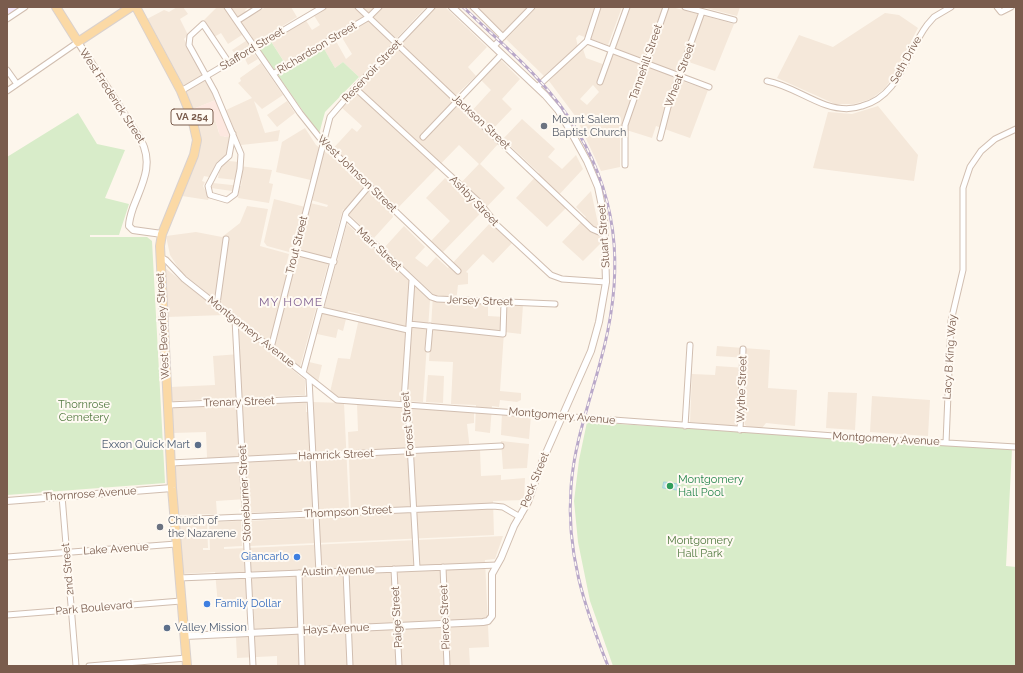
<!DOCTYPE html>
<html>
<head>
<meta charset="utf-8">
<style>
	body { margin:0 }
	#map { position:relative; width:1023px; height:673px; overflow:hidden; background:#fdf6ec; font-family:Raleway,sans-serif }
	canvas { display:block }
	.frame { position:absolute; inset:0; border:8px solid #7a5c4d; pointer-events:none }
</style>
</head>
<body>
<div id="map">
<canvas width="1023" height="673"></canvas>
<div class="frame"></div>
</div>
<script>
const c = document.querySelector('canvas').getContext('2d');
c.lineJoin = 'round';
function fill(path, color) { c.fillStyle = color; c.fill(path, 'evenodd'); }
function stroke(path, color, width, dash) { c.strokeStyle = color; c.lineWidth = width; c.lineCap = dash ? 'butt' : 'round'; c.setLineDash(dash || []); c.stroke(path); }
function drawText(font, color, halo, rows, align = 'center') {
  c.font = font + ' Raleway,sans-serif'; c.lineWidth = 4; c.setLineDash([]); c.textBaseline = 'middle'; c.strokeStyle = halo; c.fillStyle = color; for (const [text, x, y, turn = 0] of rows) {
    c.save(); c.translate(x, y); c.rotate((+turn || 0) * Math.PI / 180); c.textAlign = isNaN(turn) ? turn : align; if (halo) c.strokeText(text, 0, 0); c.fillText(text, 0, 0); c.restore();
  }
}
fill(new Path2D(`
	M177,7H183L188,14L180,19L188,35L184,39L203,75L183,87L147,19L164,10L169,12Z
	M217,7H249L245,10L249,17L266,7H291L297,17L236,55L232,50L252,37L248,31L228,44L221,33L214,37L203,21Z
	M325,7H354L397,48L436,7H445L487,47L468,67L476,76L451,100L468,115L491,90L481,80L500,59L520,79L502,99L512,109L488,134L498,144L480,164L505,188L443,252L431,241L450,221L426,198L445,178L456,188L479,164L459,145L392,214L393,217L374,238L343,209L300,367L181,272L170,255L166,236L196,232L222,237L240,223L247,206L268,209L260,246L289,254L286,266L294,268L299,248L291,247L289,252L267,246L264,242L274,199L309,208L310,203L327,207L328,205L311,200L315,181L276,172L282,142L305,128L316,145L328,154L352,128L357,132L362,126L341,107L364,82L359,77L343,62L335,68L320,42L285,63L270,40L305,19L312,30L320,25L313,14ZM338,31L352,54L346,59L332,34Z
	M363,7H426L396,39Z
	M474,7H528L501,34Z
	M537,7H622L608,45L579,35L576,38L579,52L583,49L586,58L608,66L630,7H672L734,24L715,71L680,59L673,78L708,90L690,138L656,126L652,138L620,128V167L601,171L576,117L549,81L555,75L550,70L544,76L506,39ZM593,85L599,92L587,105L580,99Z
	M702,7H740L737,16Z
	M885,13L899,15L918,28L891,80L884,89L871,99L854,104H835L777,78L799,35L833,47Z
	M253,52L258,59L248,65L244,57Z
	M261,63L283,95L262,109L254,101L265,133L280,130L278,141L241,145L238,138L229,140L226,155L217,162L209,177L204,176L202,181L205,182L203,186L209,198L208,200L182,196L200,149V137L198,125L215,119L219,133L225,137L229,136L234,129L226,110L252,98L238,83L241,81L240,78Z
	M205,80L216,100L193,109L185,92Z
	M287,101L295,113L277,127L267,115Z
	M878,106L918,155L914,181L813,168L828,112L852,114Z
	M522,119L555,149L548,157L562,169L576,155L583,169L556,198L566,208L547,227L516,198L539,173L503,139Z
	M229,161L239,162V166L272,170L269,183L273,184L269,203L238,198L239,192L211,188L213,183L241,186L242,178L237,177L236,180L218,178L220,166Z
	M591,191L602,242L583,261L562,242L586,217L576,207Z
	M491,222L513,242L493,263L483,254L466,272L468,273V284L458,285L456,302L488,303V316L505,317L504,304L523,305L521,334L504,332L500,391L521,393V400L517,402L500,400L499,407L492,406L490,433L475,431L476,405L451,404L453,362L429,361L433,294L384,248L404,226L425,247L415,258L427,267L436,257L448,268Z
	M347,224L430,300L423,402L337,397L330,392L338,358L350,359L360,314L348,311L343,331L338,329L336,338L317,334Z
	M164,267L200,296L224,315L167,317Z
	M238,326L305,380V395L171,401L170,387L215,385L213,356L240,354Z
	M717,346L770,350L768,388L797,390L795,426L766,423L762,428L748,427L745,425L744,419L737,418L736,425L734,426L690,422L692,374L715,375L716,366L746,368L747,358L716,356Z
	M309,362L322,365L318,382L306,373Z
	M428,375L444,376L443,403L426,402Z
	M828,392L857,393L855,430L826,428Z
	M872,396L930,400L928,436L870,432Z
	M306,401V412H312V402L344,403L349,508L247,513L246,499L216,501L217,514L176,515L174,465L206,464L207,457L206,432L173,433L171,408Z
	M357,404L474,412V423L467,424L470,450H480L481,476L501,475V480L525,478L524,500L493,501L494,535L250,546L248,521L351,516L348,432L358,431Z
	M502,413L531,415L529,439L501,435Z
	M501,441L529,444L527,468L503,469Z
	M241,521L242,546L224,547V549L503,536L495,559L485,560L489,647L469,648L470,666H277V656L237,658L236,637H255L253,602L218,605L215,572L181,574L177,524L207,522L208,548H203V550H210L209,522Z`), '#f5e8da');
fill(new Path2D(`
	M216,100L230,134L228,137L220,136L215,119L198,125L193,109Z`), '#fde8e0');
fill(new Path2D(`
	M7,7H20L7,16Z`), '#f3e8fa');
fill(new Path2D(`
	M270,40L288,68L323,47L335,68L343,62L359,77L325,112L319,134L258,47Z
	M78,113L97,144L125,150L105,198L129,204L119,235H90V237H147L152,241L165,483L7,495V157Z
	M587,422L1012,449L1006,566L1016,567V666H613L590,601L578,542L574,501L579,460Z`), '#d8ecc9');
const water = new Path2D(`
	M664,482L678,484L677,490L663,488Z`);
fill(water, '#bfe3e8');
stroke(water, '#a5d3da', 1);
const minor = new Path2D(`
	M227,7L300,113L323,142L458,271
	M358,7L592,229L599,232L605,231
	M473,7L503,37
	M685,7L734,20
	M997,7L1001,12L1011,7
	M7,19L25,7
	M237,21L259,7
	M587,41L709,87
	M494,46L532,7
	M229,63L203,24L190,36L189,45L215,92L241,154L240,169L235,194L227,200L210,195L208,186L219,165L229,156L233,134
	M7,70L17,84
	M273,74L369,17L379,7
	M767,81C788,85 806,98 826,105C838,109 851,110 862,106C900,96 906,53 927,25L934,17L951,7
	M600,82L627,7
	M537,87L587,41L598,7
	M355,88L479,202L497,225L551,275L562,279L606,282
	M7,91L78,42
	M181,91L323,7
	M423,137L502,54
	M660,138L668,107L702,12
	M625,165V125L666,7
	M346,217L431,297L437,299L555,304
	M295,252L334,262
	M160,257L166,260L184,279L337,400L862,438L1016,447
	M412,280L404,401L408,408L409,427L417,568
	M217,304L226,239
	M321,310L408,330
	M235,319L253,666
	M409,324L503,334L504,302
	M271,348L330,117L355,88L432,7
	M428,349L430,326
	M303,373L346,213L369,186
	M309,379L319,573
	M168,405L310,399
	M685,426L690,345
	M740,430L743,349
	M946,443L951,321L963,270V188L970,167L981,151L995,139L1016,129
	M171,463L501,446
	M62,496L76,666
	M175,520L493,506L503,507L520,517
	M7,557L176,544
	M443,567L447,666
	M394,569L399,666
	M346,571L350,666
	M299,573L302,666
	M179,578L497,565
	M7,615L181,601
	M89,666L187,658`);
const tertiary = new Path2D(`
	M78,42L141,140C154,165 142,184 133,208C131,214 129,221 129,226L133,230L162,234
	M7,501L172,488
	M185,636L483,622L488,621L492,616V574L501,558L514,526L528,502L542,462L591,351L599,322L606,282L604,216L598,187L587,161L570,130L558,110L545,95L452,7`);
const primary = new Path2D(`
	M56,7L78,42L131,7
	M136,7L181,91L192,118L197,140L194,155L162,234L160,246L172,488L187,666`);
stroke(minor, '#d1beb0', 7);
stroke(tertiary, '#d1beb0', 8);
stroke(primary, '#dad1cd', 10);
stroke(minor, '#fff', 5);
stroke(tertiary, '#fff', 6);
stroke(primary, '#fbd9a5', 8);
const rail = new Path2D(`
	M463,7C504,46 549,82 578,132C622,207 623,281 600,363C589,404 574,444 571,487C566,552 584,606 608,666`);
stroke(rail, '#b9a8c9', 3);
stroke(rail, '#fffaf3', 1.5, [4.5]);
for (const [x, y, r, color] of [
	[544,126,4,"#6b7280"],
	[198,445,4,"#5c6f8a"],
	[670,486,4,"#2e9e5b"],
	[160,527,4,"#6b7280"],
	[297,557,4,"#3f7fe0"],
	[207,604,4,"#3f7fe0"],
	[167,628,4,"#5c6f8a"]
]) { const dot = new Path2D(); dot.arc(x, y, r, 0, 2 * Math.PI); c.fillStyle = color; c.fill(dot); stroke(dot, '#fffaf3', 1.5); }
for (const [x, y, w] of [
	[192,117,42]
]) { const box = new Path2D(); box.roundRect(x - w / 2, y - 8, w, 16, 3); c.fillStyle = '#fffaf3'; c.fill(box); stroke(box, '#7a5c4d', 1); }
drawText('bold 10px', '#7a5c4d', null, [
	["VA 254",192,117]
]);
drawText('11px', '#7a5c4d', '#fffaf3', [
	["Richardson Street",317,48,-31],
	["Stafford Street",252,49,-31],
	["Seth Drive",906,60,-61],
	["Tannehill Street",646,62,-71],
	["Reservoir Street",372,71,-47],
	["Wheat Street",680,75,-70],
	["West Frederick Street",112,96,57],
	["Jackson Street",481,122,43],
	["West Johnson Street",357,174,44],
	["Ashby Street",474,201,46],
	["Stuart Street",604,236,-94],
	["Trout Street",297,245,-76],
	["Marr Street",379,249,43],
	["Jersey Street",480,301,2],
	["West Beverley Street",163,326,-93],
	["Montgomery Avenue",251,332,38],
	["Lacy B King Way",950,357,-86],
	["Wythe Street",742,389,-88],
	["Trenary Street",239,402,-2],
	["Montgomery Avenue",562,416,5],
	["Forest Street",408,424,-95],
	["Montgomery Avenue",886,439,3],
	["Hamrick Street",336,455,-2],
	["Peck Street",535,480,-68],
	["Stoneburner Street",245,493,-93],
	["Thornrose Avenue",90,494,-4],
	["Thompson Street",348,512,-3],
	["Lake Avenue",116,549,-4],
	["2nd Street",68,569,-95],
	["Austin Avenue",338,571,-2],
	["Park Boulevard",94,608,-5],
	["Paige Street",397,617,-93],
	["Pierce Street",445,617,-92],
	["Hays Avenue",336,629,-3]
]);
drawText('11px', '#5b616d', '#fffaf3', [
	["Mount Salem",552,120],
	["Baptist Church",552,133],
	["Church of",168,521],
	["the Nazarene",168,534]
], 'left');
drawText('11px', '#537a41', '#fffaf3', [
	["Thornrose",84,405],
	["Cemetery",84,418],
	["Montgomery",700,541],
	["Hall Park",700,554]
]);
drawText('11px', '#4e5e75', '#fffaf3', [
	["Exxon Quick Mart",190,445],
	["Valley Mission",175,628,"left"]
], 'right');
drawText('11px', '#27864d', '#fffaf3', [
	["Montgomery",678,480],
	["Hall Pool",678,493]
], 'left');
drawText('11px', '#366cbe', '#fffaf3', [
	["Giancarlo",289,557],
	["Family Dollar",215,604,"left"]
], 'right');
c.letterSpacing = '1px';
drawText('12px', '#846695', '#fffaf3', [
	["MY HOME",291,302]
]);
c.letterSpacing = '0px';
</script>
</body>
</html>
